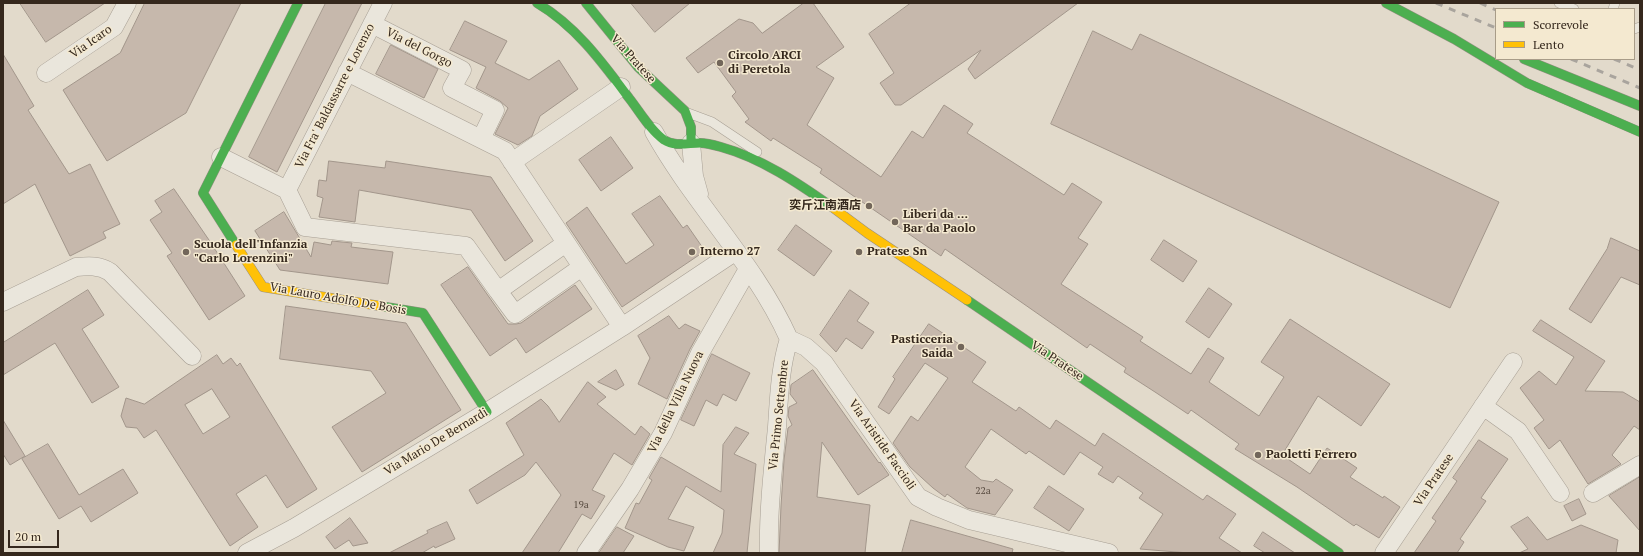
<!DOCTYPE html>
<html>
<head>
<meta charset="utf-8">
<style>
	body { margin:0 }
	#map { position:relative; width:1643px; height:556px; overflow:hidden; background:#e2dacb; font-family:"PT Serif",serif }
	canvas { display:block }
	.frame { position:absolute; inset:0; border:4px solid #35281d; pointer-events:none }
	.legend { position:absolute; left:1495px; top:8px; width:140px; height:52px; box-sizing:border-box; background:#f4e9d0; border:1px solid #a89c88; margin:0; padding:5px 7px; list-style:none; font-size:12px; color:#35281d }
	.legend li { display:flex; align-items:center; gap:8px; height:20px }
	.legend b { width:20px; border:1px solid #a89c88 }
	.scale { position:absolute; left:8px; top:530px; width:51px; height:18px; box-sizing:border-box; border:2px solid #35281d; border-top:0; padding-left:5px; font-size:12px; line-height:14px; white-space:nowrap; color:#35281d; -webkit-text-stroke:3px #f4e9d0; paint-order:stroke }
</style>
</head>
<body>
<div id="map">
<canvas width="1643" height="556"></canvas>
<div class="frame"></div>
<ul class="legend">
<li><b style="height:5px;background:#4caf50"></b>Scorrevole</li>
<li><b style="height:5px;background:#ffc107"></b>Lento</li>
</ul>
<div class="scale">20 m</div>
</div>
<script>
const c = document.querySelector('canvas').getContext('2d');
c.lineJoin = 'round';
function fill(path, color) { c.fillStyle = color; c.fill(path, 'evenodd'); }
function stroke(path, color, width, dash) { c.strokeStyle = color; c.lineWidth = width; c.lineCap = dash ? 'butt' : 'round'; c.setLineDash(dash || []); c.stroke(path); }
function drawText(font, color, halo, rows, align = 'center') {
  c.font = font + ' "PT Serif","Noto Sans SC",serif'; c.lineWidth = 3; c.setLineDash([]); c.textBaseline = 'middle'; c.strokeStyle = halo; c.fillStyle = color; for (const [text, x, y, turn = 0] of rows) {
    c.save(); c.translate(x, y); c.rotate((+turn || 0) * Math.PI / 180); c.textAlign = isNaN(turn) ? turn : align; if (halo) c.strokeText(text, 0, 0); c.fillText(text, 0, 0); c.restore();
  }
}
const building = new Path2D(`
	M20,3H105L46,42Z
	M145,3H241L186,113L107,161L63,90L120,53Z
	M326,3H362L277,172L249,157Z
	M631,3H690L655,32Z
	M804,3H813L844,47L816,67L834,78L807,125L881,177L912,131L923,138L944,105L973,124L967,133L1064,195L1072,183L1102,202L1078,238L1088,244L1061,284L1143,337L1140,341L1191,374L1208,348L1224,358L1209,382L1259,416L1284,377L1261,362L1290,319L1390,384L1361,426L1318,396L1282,455L1310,474L1327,448L1357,468L1350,477L1383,498L1384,496L1400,507L1379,538L1356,524L1354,526L1297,487L1235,449L1239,444L1191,410L1188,414L1155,392L1124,372L1126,368L1090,344L1087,348L945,249L941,256L820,173L822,169L773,138L771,141L745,122L749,119L732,96L736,92L714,62L698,73L686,58L739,19L753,23L762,33Z
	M911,3H1078L975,79L968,69L981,50L901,105H895L880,83L894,73L869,34Z
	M465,21L507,41L495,63L529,80L559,60L578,89L540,116L532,136L518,145L495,134L508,108L500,101L476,88L486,67L450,50Z
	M1093,31L1132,50L1140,34L1499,202L1450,308L1051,124Z
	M391,45L438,69L424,98L376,74Z
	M3,54L34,106L28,110L69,174L90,164L120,224L103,232L106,238L70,256L35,184L3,204Z
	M611,137L633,168L601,191L579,160Z
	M329,161L385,168L386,161L491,177L533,241L505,261L471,210L359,190L355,222L319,217L323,198L317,196L319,180L326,181Z
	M174,189L209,240L245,296L209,320L167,256L172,253L150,220L162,212L155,201Z
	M660,196L683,228L687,225L705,251L622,307L566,223L587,207L626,264L654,245L632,214Z
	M284,212L311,257L314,242L331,245L332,241L352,243L351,247L393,252L388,284L280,270L255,231Z
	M796,225L832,251L814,276L778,250Z
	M1611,238L1640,251V285L1621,277L1591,323L1569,309L1607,249Z
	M1164,240L1197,261L1183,282L1151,260Z
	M468,267L508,324H516L521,323L575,285L592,309L526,353L516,338L490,356L441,285Z
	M1209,288L1232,304L1209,338L1186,322Z
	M88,290L104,315L82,329L119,387L92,403L55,343L3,375V343Z
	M850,290L869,303L857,321L874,332L862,349L846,338L836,352L820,335Z
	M286,306L406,323L461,410L362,472L332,427L386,393L371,371L280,359Z
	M669,316L679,329L685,324L700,331L690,349L667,399L638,384L650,358L638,336Z
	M1541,320L1605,361L1585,391L1623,392L1640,402V430L1634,426L1612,455L1621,464L1588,484L1560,440L1549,449L1534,428L1544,420L1520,388L1539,371L1556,385L1574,357L1533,331Z
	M929,324L986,362L972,382L1016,411L1019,407L1050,429L1056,420L1095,446L1103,433L1203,500L1207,495L1236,514L1219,538L1242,553H1189L1140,549L1163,514L1139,498L1143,493L1118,476L1113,483L1098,474L1103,467L1080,452L1064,475L1029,451L1026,454L991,429L965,467L981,480L993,482L996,479L1013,490L995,515L967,508L947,494L945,497L933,488L910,467L893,443L911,416L918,421L948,378L925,363L889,414L878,407L895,379L893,377Z
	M712,354L750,373L736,401L723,394L717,406L706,400L694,426L681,420Z
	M217,355L223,364L231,358L237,366L240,363L317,489L287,508L266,475L236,494L258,527L230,546L156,430L144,438L137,428L126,427L121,416L126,398L144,404ZM212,389L230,417L203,434L185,405Z
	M616,370L624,385L616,390L598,382Z
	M813,370L879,463L880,462L889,475L858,495L822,442L817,497L870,505L865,553H779L781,506L784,460L788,428L792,425L788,416L789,407L797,403L790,394L791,385Z
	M588,382L606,397L597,404L635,435L641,426L650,434L632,465L614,453L592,490L605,496L591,519L582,514L558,553H522L561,495L536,462L525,475L477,504L469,490L524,455L506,423L541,399L548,406L559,422Z
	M3,420L25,456L10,465L3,454Z
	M736,427L749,433L734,454L756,464L747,553H713L722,533L724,510L686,486L668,519L694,527L684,551L668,547L625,528L636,503L639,504L652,480L649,478L661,457L721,492L723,445Z
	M1479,440L1508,459L1481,498L1486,501L1460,539L1464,542L1457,553H1414L1436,521L1432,518L1457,481L1453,478Z
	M48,444L79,495L123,469L138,493L91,522L81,506L59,519L22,459Z
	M1640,477V531L1609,496Z
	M1049,486L1084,509L1069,531L1034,508Z
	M1579,499L1586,514L1572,521L1564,506Z
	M1528,517L1547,540L1581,525L1618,540L1616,553H1519L1528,549L1511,527Z
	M350,518L368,543L353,546L349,540L335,549L326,537Z
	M911,520L1013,549L1012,553H902Z
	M447,522L455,539L435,548L434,546L422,553H389L428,533L427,531Z
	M617,527L634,536L623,553H599Z
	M1263,532L1295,553H1265L1254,546Z`);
fill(building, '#c6b8ac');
stroke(building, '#a2968b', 1);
const lane = new Path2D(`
	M1559,3L1574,9
	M1613,9L1615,3
	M1634,29L1640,27
	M688,113L712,122L757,152`);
const street = new Path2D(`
	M372,24L462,70L452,88L495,110L481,139
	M347,72L505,151L622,327
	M46,73L114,27L127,3
	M654,132C694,204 755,263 789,339C780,367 779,398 777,427C773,469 768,511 769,553
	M691,143L694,176L699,194
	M221,157L287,190L305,227L466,246L498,291
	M512,162L621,87
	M287,190L383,3
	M566,243L498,291L515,314L582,267
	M3,302L76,267C88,266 99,265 110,272L192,356
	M789,339L806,347L824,363L918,497L937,507L969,520L1109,553
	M1483,406L1518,431L1560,493
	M1593,493L1640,465
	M247,553L294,528L487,412L622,327L736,251
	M586,553L630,489L663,433L700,353L748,269
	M1384,553L1513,362`);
const fast = new Path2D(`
	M537,3C576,26 602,62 629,98C640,112 650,130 664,140C675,147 688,143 700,143C707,143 714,145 721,147C761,158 798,183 832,207
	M586,3L638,67L685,111L691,127V143
	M1386,3L1454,39L1527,83L1640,132
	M1524,59L1640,106
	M236,245L203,193L298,3
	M967,300L1339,553
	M380,306L423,313L487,412`);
const slow = new Path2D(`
	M832,207L867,233L967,300
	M236,245L263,287L380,306`);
stroke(lane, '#a79f94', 10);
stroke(street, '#a79f94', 19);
stroke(fast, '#978f84', 10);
stroke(slow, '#978f84', 10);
stroke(lane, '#eae6dc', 9);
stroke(street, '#eae6dc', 18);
stroke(fast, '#4caf50', 9);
stroke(slow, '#ffc107', 9);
stroke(new Path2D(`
	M1436,3L1496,28
	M1480,3L1496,10
	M1571,59L1640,88
	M1614,59L1640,70`), '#a9a49d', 3, [7, 7]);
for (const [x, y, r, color] of [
	[720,63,4,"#72665a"],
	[869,206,4,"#72665a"],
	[895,222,4,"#72665a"],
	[186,252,4,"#72665a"],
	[692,252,4,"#72665a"],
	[859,252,4,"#72665a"],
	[961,347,4,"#72665a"],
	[1258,455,4,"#72665a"]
]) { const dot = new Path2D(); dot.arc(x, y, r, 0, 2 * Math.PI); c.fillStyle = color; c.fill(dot); stroke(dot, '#f4e9d0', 1.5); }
drawText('10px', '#594c41', null, [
	["22a",983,491],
	["19a",581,505]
]);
drawText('12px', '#35281d', '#f4e9d0', [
	["Via Icaro",91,42,-35],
	["Via del Gorgo",419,48,27],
	["Via Pratese",633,59,48],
	["Via Fra' Baldassarre e Lorenzo",335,96,-63],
	["Via Lauro Adolfo De Bosis",338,299,10],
	["Via Pratese",1057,361,34],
	["Via della Villa Nuova",676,402,-64],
	["Via Primo Settembre",779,415,-84],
	["Via Mario De Bernardi",436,442,-31],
	["Via Aristide Faccioli",882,445,55],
	["Via Pratese",1434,480,-56]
]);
drawText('bold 12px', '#35281d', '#f4e9d0', [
	["Circolo ARCI",728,56],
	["di Peretola",728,70],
	["奕斤江南酒店",861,206,"right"],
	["Liberi da ...",903,215],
	["Bar da Paolo",903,229],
	["Scuola dell'Infanzia",194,245],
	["\"Carlo Lorenzini\"",194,259],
	["Interno 27",700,252],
	["Pratese Sn",867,252],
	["Pasticceria",953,340,"right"],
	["Saida",953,354,"right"],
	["Paoletti Ferrero",1266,455]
], 'left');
</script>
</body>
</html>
